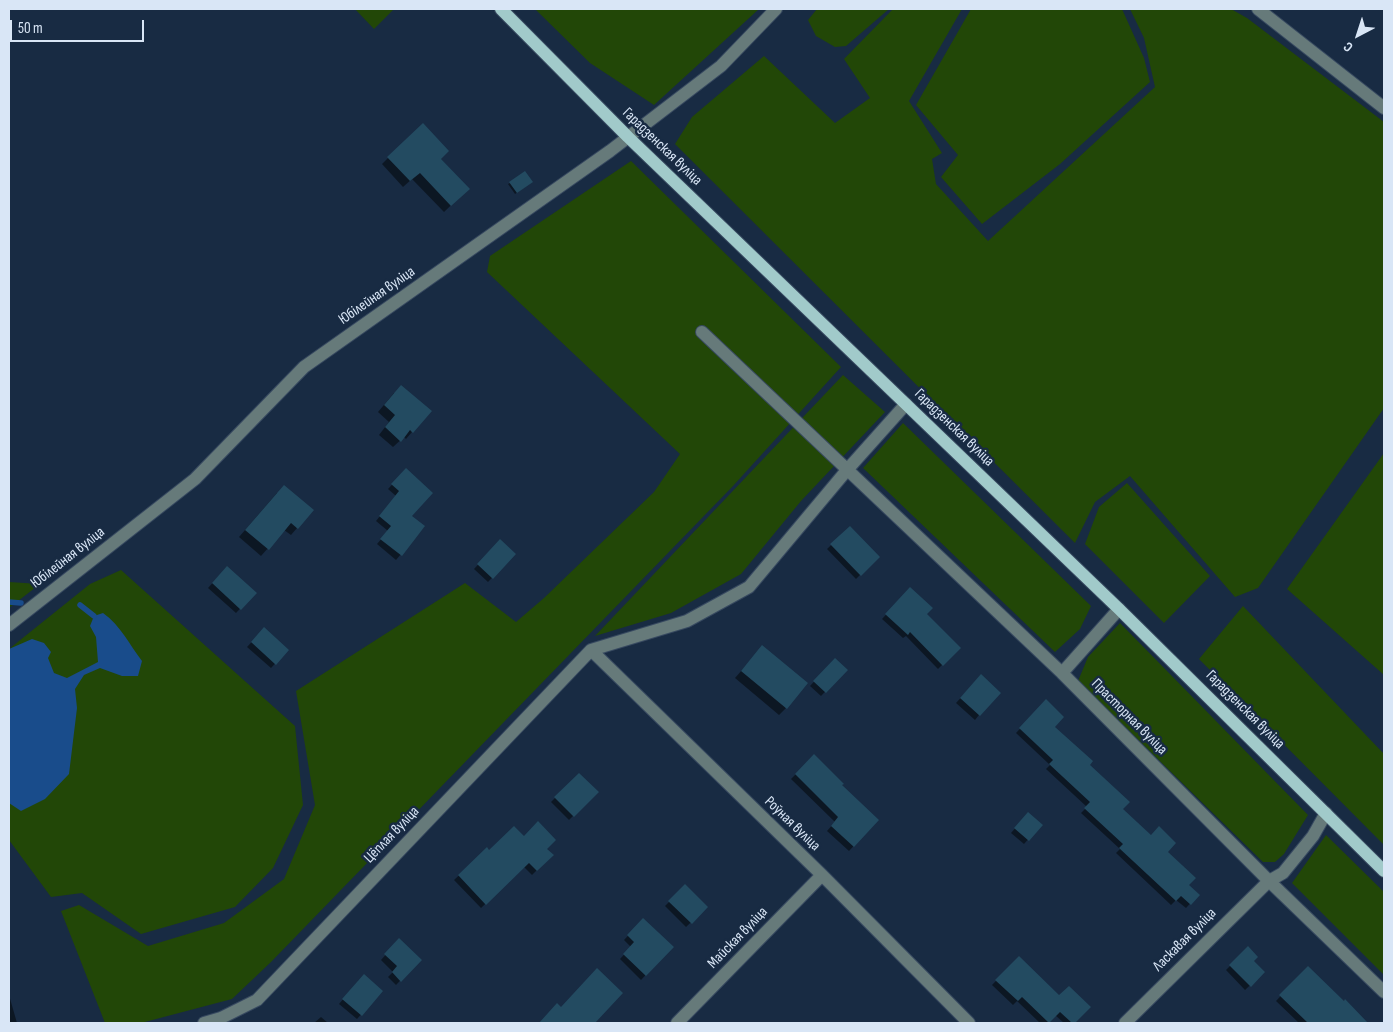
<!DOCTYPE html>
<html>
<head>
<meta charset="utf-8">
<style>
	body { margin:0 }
	#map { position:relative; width:1393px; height:1032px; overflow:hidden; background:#182b43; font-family:"Sofia Sans Condensed",sans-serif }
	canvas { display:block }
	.frame { position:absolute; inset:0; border:10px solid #d9e6f6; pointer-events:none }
	.north { position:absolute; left:1333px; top:10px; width:50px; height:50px; -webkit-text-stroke:4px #182b43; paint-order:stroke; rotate:220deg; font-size:14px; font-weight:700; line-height:20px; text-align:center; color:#d9e6f6 }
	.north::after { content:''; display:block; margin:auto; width:18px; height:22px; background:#d9e6f6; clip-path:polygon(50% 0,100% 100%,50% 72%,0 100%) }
	.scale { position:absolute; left:10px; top:20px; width:134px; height:22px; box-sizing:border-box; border:2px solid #d9e6f6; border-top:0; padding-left:6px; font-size:15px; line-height:18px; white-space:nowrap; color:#d9e6f6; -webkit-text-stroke:4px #182b43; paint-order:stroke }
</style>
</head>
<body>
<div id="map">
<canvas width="1393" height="1032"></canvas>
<div class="frame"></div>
<div class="north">С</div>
<div class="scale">50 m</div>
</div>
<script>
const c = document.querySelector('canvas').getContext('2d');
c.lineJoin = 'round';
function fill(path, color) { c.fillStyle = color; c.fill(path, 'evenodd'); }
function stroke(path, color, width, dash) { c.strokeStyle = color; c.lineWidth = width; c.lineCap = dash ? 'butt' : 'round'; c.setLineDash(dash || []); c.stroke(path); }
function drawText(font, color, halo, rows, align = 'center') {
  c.font = font + ' "Sofia Sans Condensed",sans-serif'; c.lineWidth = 5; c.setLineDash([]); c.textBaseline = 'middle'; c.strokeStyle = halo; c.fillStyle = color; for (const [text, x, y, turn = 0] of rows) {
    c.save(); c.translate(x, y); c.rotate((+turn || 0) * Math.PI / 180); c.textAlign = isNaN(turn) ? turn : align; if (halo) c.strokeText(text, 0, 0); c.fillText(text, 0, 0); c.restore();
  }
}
fill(new Path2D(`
	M355,9H394L374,29Z
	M535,9H759L654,105L590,63Z
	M817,9H889L846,46L835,47L816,36L808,20Z
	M893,9H962L909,101L942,153L932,159L936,184L988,241L1155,87L1144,38L1130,9H1231L1247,18L1384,122V408L1258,588L1235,597L1130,476L1095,502L1075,543L675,144L692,117L764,56L835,123L870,98L844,59Z
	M971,9H1122L1144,58L1150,82L1060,164L982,224L941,177L958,155L916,105Z
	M631,161L841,367L733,486L271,962L232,999L141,1023H105L61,911L79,905L148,946L224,923L284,879L315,805L296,691L465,583L516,622L544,598L654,492L680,454L487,272L490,256Z
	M843,375L885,412L801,501L741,574L671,613L595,636Z
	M903,423L1091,606L1080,629L1055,652L863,468Z
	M1384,453V675L1287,589Z
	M1127,483L1210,576L1164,623L1085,544L1099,507Z
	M121,570L295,726L303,805L273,868L235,907L141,934L82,893L51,897L9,840V649L90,584Z
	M9,582L40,584L9,608Z
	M1243,606L1384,754V845L1199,659Z
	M1120,623L1308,815L1284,854L1275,862H1263L1078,681L1088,657Z
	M1326,835L1384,892V975L1292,883Z`), '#224707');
fill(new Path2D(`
	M103,613C121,626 129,644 142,661L138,676H122L100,668L84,675L75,689L77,708L69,774L45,799L21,811L9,803V649L32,639L44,643L51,652L48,658L54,673L67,678L98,662L96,637L90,626L94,616Z`), '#194c8b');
fill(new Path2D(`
	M388,158L440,159L468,189L444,212L412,179L403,187L382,164Z
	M510,183L529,184L515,194L508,184Z
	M394,393L412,432L406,439L404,437L393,447L379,435L389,422L378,412Z
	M406,470L410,516L424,527L396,560L377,544L388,531L376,521L396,496L388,489Z
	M277,493L297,528L291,535L284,530L261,556L239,537Z
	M850,527L878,557L856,579L827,549Z
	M500,541L515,554L488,582L474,569Z
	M227,567L255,593L236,613L208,588Z
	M906,593L959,648L938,669L906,636L903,638L882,619Z
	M264,629L288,650L271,668L247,647Z
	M756,654L786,708L779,715L735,678Z
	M835,659L846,670L821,696L810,686Z
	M977,680L979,715L975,720L956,703Z
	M1046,701L1053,727L1088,765L1122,809L1166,852L1187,885L1198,895L1186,908L1176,900L1171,905L1116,853L1120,849L1081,813L1087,807L1046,769L1050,765L1016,733Z
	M814,756L841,786L878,820L849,851L827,831L835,822L791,779Z
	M579,774L597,792L569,820L551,802Z
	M1024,818L1041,825L1024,844L1011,833Z
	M524,838L545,849L552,855L532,875L524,867L481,908L454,880L487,849L489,852Z
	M685,886L707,907L686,927L665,906Z
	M643,920L672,947L641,980L620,959L631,947L624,940Z
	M399,940L420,960L396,985L388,977L393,972L381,960Z
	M1248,948L1252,961L1264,972L1245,990L1226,970Z
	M1019,957L1059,997L1089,1007L1073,1023H1064L1055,1015L1047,1023H1040L1017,1001L1013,1005L992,985Z
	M1308,967L1344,1002L1345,1001L1367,1023H1299L1276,1001Z
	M359,980L382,991L357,1019L339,1004Z
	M9,995L17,1023H9Z
	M321,1017L328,1023H314Z`), '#0007');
stroke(new Path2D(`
	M9,602L21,603
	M80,605L94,616`), '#194c8b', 5.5);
fill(new Path2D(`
	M423,123L449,151L441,159L470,189L451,206L420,173L410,181L387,157Z
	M525,171L533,182L517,193L509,182Z
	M401,385L432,411L413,433L410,430L401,442L385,427L395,415L384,405Z
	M406,468L433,493L412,516L425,526L402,556L380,539L391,526L379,516L399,491L391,484Z
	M284,485L314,510L298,529L291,523L269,550L245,530Z
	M850,526L880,557L861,576L830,544Z
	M500,539L516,554L493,579L477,564Z
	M227,566L257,593L241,610L212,583Z
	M910,587L933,608L927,614L961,648L943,666L910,632L908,635L885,614Z
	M264,627L289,650L276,665L251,642Z
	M762,645L808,683L787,709L741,671Z
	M835,658L848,670L826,693L813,681Z
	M981,674L1001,693L980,716L960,698Z
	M1046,699L1064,717L1055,727L1093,761L1090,765L1130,802L1123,809L1151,835L1159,826L1176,843L1168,852L1196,878L1189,885L1200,895L1191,905L1181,896L1176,901L1119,848L1123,844L1084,808L1090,802L1049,764L1053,760L1019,728Z
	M814,754L844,784L842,785L879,820L854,847L831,826L838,817L795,774Z
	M579,773L599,792L574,817L554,797Z
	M1028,812L1043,825L1029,841L1014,828Z
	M538,821L556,840L547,849L554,855L537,871L529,863L486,905L458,875L487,847L489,850L514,826L524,836Z
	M685,884L708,907L692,924L668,901Z
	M643,918L674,947L646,976L623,954L634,942L627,935Z
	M399,938L422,960L401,982L392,972L397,966L384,954Z
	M1248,946L1258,957L1254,961L1265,972L1251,987L1229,965Z
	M1019,956L1059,995L1069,986L1091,1007L1075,1023H1072L1060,1012L1049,1023L1022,997L1018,1001L995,980Z
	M1308,966L1344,1001L1345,999L1368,1023H1308L1279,995Z
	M597,968L623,993L595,1023H539L557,1003L561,1007Z
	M364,974L383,991L362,1016L342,999Z`), '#234b61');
const minor = new Path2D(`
	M1258,9L1384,108
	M702,332L1062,673L1269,881L1384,992
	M9,625L195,479L304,367L610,151L721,66L776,9
	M591,650L822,875L969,1023
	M1062,673L1119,609
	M204,1023L221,1018L257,1000L591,650L687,621L749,587L847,470L906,404
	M677,1023L822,875
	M1125,1023L1269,881L1283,873L1313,836L1326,813`);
const major = new Path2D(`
	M501,9L628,137L1119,609L1384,871`);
stroke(minor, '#374960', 14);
stroke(major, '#374960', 14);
stroke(minor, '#667a7a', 12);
stroke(major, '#a1caca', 12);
drawText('15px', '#d9e6f6', '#182b43', [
	["Гарадзенская вуліца",662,147,44],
	["Юбілейная вуліца",377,296,-35],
	["Гарадзенская вуліца",954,428,44],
	["Юбілейная вуліца",68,558,-38],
	["Гарадзенская вуліца",1245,710,45],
	["Прасторная вуліца",1129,717,45],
	["Роўная вуліца",792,824,44],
	["Цёплая вуліца",392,835,-46],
	["Майская вуліца",738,938,-46],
	["Ласкавая вуліца",1185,940,-45]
]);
</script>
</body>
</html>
